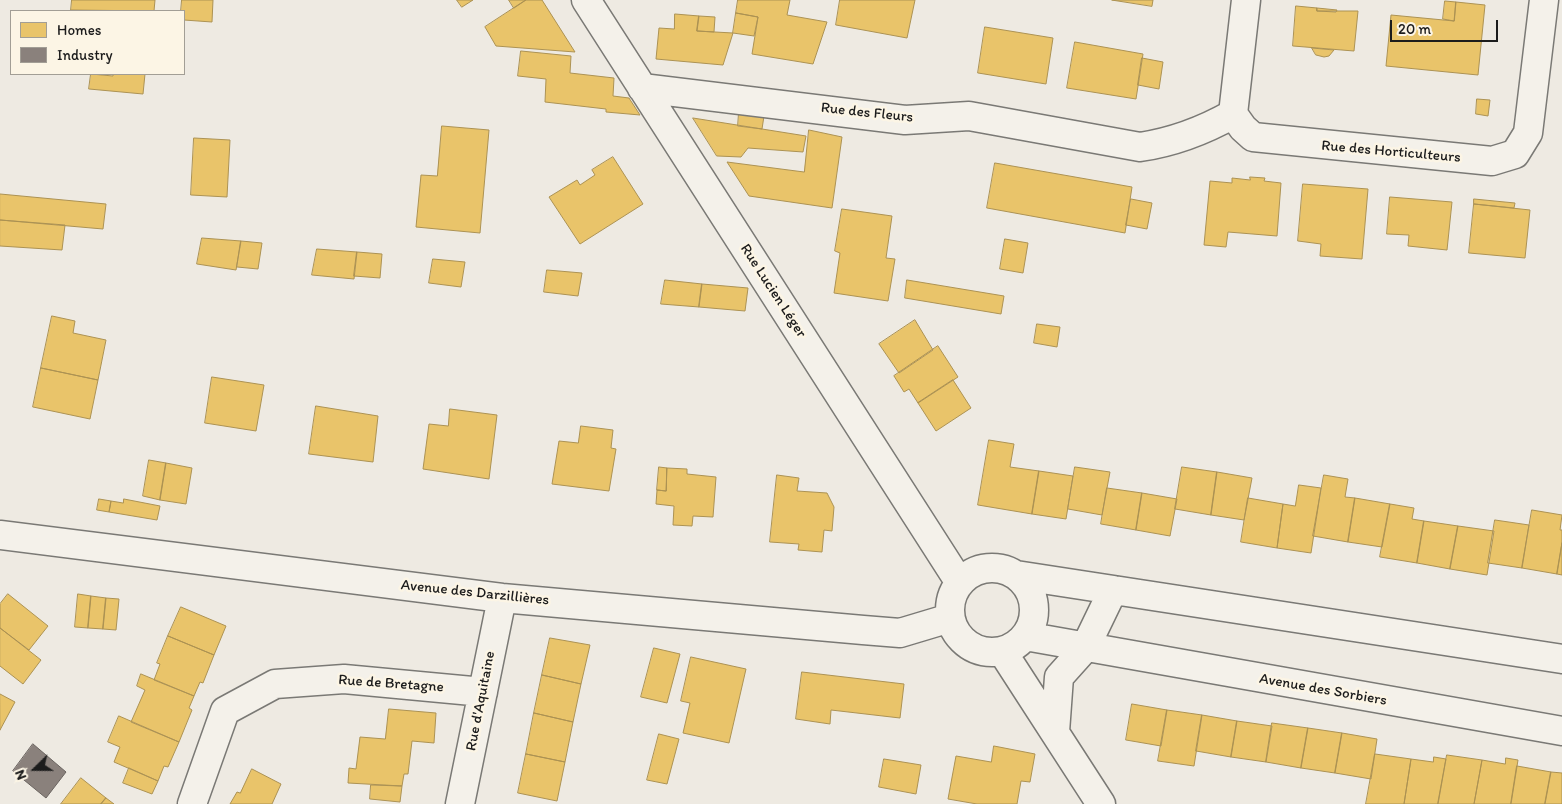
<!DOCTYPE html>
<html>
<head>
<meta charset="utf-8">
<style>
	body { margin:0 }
	#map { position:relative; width:1562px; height:804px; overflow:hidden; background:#eeeae2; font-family:Itim,sans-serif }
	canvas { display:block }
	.legend { position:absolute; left:10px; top:10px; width:175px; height:65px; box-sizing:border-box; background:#fcf5e5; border:1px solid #a29e95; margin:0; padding:6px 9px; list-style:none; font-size:15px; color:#1c1c1c }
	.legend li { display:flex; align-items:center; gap:10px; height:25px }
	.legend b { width:25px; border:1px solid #a29e95 }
	.north { position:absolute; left:10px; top:744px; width:50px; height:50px; -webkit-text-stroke:4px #fcf5e5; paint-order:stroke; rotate:248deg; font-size:14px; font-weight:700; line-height:20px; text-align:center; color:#1c1c1c }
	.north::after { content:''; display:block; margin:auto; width:18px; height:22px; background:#1c1c1c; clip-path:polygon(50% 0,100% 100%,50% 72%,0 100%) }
	.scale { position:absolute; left:1390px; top:20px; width:108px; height:22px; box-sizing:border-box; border:2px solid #1c1c1c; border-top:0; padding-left:6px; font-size:15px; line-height:18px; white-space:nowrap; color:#1c1c1c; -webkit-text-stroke:4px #fcf5e5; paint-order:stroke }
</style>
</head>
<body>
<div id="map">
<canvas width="1562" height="804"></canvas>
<ul class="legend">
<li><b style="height:14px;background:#e9c46a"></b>Homes</li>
<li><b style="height:14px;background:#8a817c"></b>Industry</li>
</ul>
<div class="north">N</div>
<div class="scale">20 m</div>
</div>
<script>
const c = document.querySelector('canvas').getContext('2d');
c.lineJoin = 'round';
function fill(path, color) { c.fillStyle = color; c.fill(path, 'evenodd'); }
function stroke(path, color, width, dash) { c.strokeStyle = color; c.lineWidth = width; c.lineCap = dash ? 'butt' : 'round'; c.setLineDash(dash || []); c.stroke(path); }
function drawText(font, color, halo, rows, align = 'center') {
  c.font = font + ' Itim,sans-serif'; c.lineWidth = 5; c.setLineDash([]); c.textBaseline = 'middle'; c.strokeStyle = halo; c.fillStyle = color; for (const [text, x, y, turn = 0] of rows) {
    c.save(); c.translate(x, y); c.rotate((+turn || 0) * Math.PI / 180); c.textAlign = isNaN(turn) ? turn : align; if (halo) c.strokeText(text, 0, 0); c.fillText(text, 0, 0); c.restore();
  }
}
const homes = new Path2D(`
	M72,0H155L154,11L71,10Z
	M182,0H213L212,22L184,20V11H181Z
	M457,0H473L462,7Z
	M509,0H526L514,8Z
	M526,0H542L575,52L496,46L485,27Z
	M738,0H790L787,15L827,22L813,64L752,54L758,17L736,13Z
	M840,0H915L907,38L836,25Z
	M1112,0H1153L1152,6Z
	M1445,1L1456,2L1454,21L1443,19Z
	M1456,2L1485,5L1478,75L1386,66L1391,15L1454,21Z
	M1296,6L1317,8V11H1358L1354,51L1293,46Z
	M1317,8L1337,10L1336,12L1317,11Z
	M736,13L758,17L754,36L733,33Z
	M675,14L699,16L697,31L733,33L723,65L656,59L659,28L674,29Z
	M699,16L715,17L714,32L697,31Z
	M985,27L1053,38L1046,84L978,73Z
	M1075,42L1143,54L1136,99L1067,88Z
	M1312,48L1334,50L1329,56L1324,57L1316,55Z
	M521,51L571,56L570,73L614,78L613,96L629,98L640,115L606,112V109L545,102L546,79L518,76Z
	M1142,58L1163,62L1159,89L1138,85Z
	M91,74L113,76V74H145L143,94L89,89Z
	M1477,99L1490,100L1488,116L1476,114Z
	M739,112L764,116L762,129L738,126Z
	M693,118L806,136L803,152L748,148L741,157L717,156Z
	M442,126L489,130L480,233L416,227L421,175L437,176Z
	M809,130L842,137L832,208L749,196L727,162L804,172Z
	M194,138L230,140L227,197L191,195Z
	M613,157L643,204L580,244L549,197L577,180L580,185L595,175L592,170Z
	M995,163L1132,187L1125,233L987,208Z
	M1250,177L1265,178L1264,181L1281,183L1277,236L1228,232L1226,247L1204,245L1210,181L1232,183V178L1250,180Z
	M1303,184L1368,189L1362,259L1320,256L1321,244L1298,241Z
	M0,194L106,204L103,229L0,220Z
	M1390,197L1452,202L1447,250L1408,246L1409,235L1387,234Z
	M1131,199L1152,203L1147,229L1126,225Z
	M1474,199L1515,203L1514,208L1474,204Z
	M1474,204L1530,210L1525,258L1469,253Z
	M842,209L892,216L886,258L895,259L888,301L834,293L840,253L835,251Z
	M0,220L65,225L62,250L0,246Z
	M202,238L241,241L236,270L197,264Z
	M1005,239L1028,243L1023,273L1000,269Z
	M241,241L262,243L258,269L237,267Z
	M317,249L357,252L354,279L312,275Z
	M357,252L382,254L380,278L354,276Z
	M433,259L465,262L461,287L429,283Z
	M547,270L582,273L578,296L544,292Z
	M665,280L702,284L699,307L661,304Z
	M907,280L1004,296L1001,314L905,298Z
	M702,284L748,288L745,311L699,307Z
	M52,316L75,321L73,333L106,340L98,380L41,368Z
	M915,320L933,350L899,373L879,344Z
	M1037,324L1060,327L1057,347L1034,343Z
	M938,346L958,377L918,403L909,389L904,392L894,376Z
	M41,368L98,380L90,419L33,407Z
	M212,377L264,385L256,431L205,423Z
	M953,380L971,408L936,431L918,403Z
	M316,406L378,416L373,462L309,454Z
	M450,409L497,415L489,479L423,469L429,424L448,426Z
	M581,426L613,430L611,448L616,449L609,491L552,484L559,441L578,443Z
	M989,440L1014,444L1010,467L1039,471L1032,514L978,505Z
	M149,460L166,463L160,500L143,496Z
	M166,463L192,468L186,504L160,500Z
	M659,467L667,468L666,491L657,490Z
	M1075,467L1110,472L1102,515L1068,509Z
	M1182,467L1217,472L1211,515L1175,509Z
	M667,468L687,469V474L716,477L713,517L693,516L692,526L673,525L674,506L656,504L657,490L666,491Z
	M1039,471L1073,476L1066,519L1032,514Z
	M1217,472L1252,478L1244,520L1211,515Z
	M777,475L799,478L797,491L827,493L834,507L832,531L824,530L822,552L798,550L799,544L770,542Z
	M1324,475L1348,479L1345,497L1355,498L1348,542L1313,536Z
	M1299,485L1321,488L1311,553L1277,548L1283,504L1295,506Z
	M1107,488L1142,493L1136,530L1101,524Z
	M1142,493L1177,499L1170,536L1136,530Z
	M1248,498L1283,504L1277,548L1241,542Z
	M1355,498L1390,504L1382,547L1348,542Z
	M99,499L111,501L109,512L97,510Z
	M124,499L160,506L157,520L109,512L111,501L123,503Z
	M1390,504L1414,508L1412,519L1424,521L1417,563L1380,557Z
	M1532,510L1562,515L1560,530H1562V543L1557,574L1522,568Z
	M1495,520L1529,525L1522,568L1488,563Z
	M1424,521L1458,526L1450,569L1417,563Z
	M1458,526L1494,531L1487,575L1450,569Z
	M1562,543V575L1557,574Z
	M8,594L48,626L29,650L0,628V604Z
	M78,594L91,596L88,628L75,627Z
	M91,596L106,598L103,629L88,628Z
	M106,598L119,599L116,630L103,629Z
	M181,607L226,626L214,655L168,636Z
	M0,628L41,660L23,684L0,666Z
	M168,636L214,655L203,683L200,682L194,696L154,680L160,664L157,663Z
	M550,638L590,645L581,684L542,675Z
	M654,648L680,654L667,703L641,697Z
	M691,657L746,669L729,743L683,733L690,703L681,701Z
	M802,672L904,684L900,718L831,710L830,724L796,719Z
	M141,674L194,696L189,708L192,710L179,742L131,722L145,690L137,686Z
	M542,675L581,684L573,722L534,713Z
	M0,694L15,702L0,730Z
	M1132,704L1167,710L1161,746L1126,740Z
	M389,709L436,713L434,743L412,741L408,774H404L402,786L348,783L349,768L356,769L360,737L385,739Z
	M1167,710L1202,715L1194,766L1158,761Z
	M534,713L573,722L565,762L526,754Z
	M1202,715L1237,721L1231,757L1196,751Z
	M119,716L179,742L168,767L164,766L158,781L114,762L120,747L108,742Z
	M1237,721L1272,726L1266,762L1231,757Z
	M1272,723L1308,728L1301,768L1266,762Z
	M1308,728L1342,733L1335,773L1301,768Z
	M1342,733L1377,739L1371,779L1335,773Z
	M659,734L679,739L667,784L647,780Z
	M994,746L1035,754L1030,782L1021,781L1017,804H977L948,799L956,756L991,762Z
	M526,754L565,762L557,801L518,793Z
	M1375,754L1411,759L1404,804H1366Z
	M1447,755L1482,760L1474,804H1438Z
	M1434,757L1446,759L1438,804H1404L1411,759L1433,762Z
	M1506,758L1518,760L1511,804H1474L1482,760L1505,764Z
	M884,759L921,765L916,794L879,787Z
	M1517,766L1551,772L1545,804H1511Z
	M129,768L158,781L152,794L123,783Z
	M252,769L281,784L272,804H230L237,792L240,793Z
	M1551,772L1562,773V804H1545Z
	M81,778L106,798L101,804H61Z
	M371,785L402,786L400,802L370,799Z
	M106,798L114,804H101Z`);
fill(homes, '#e9c46a');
stroke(homes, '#ac9253', 1);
const industry = new Path2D(`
	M33,744L66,772L46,798L13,771Z`);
fill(industry, '#8a817c');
stroke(industry, '#69635f', 1);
const street = new Path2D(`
	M586,0L960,583
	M1246,0L1233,114L1243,128L1253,137L1492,161L1515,154L1528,133L1544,0
	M642,88L905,120L969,116L1140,147C1174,142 1203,131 1233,114
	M0,535L502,598L863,630L900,633L950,618
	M950 610a42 42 0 1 1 84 0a42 42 0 1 1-84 0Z
	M1016,575L1562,659
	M1025,636L1562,731
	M1002,651L1101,804
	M1055,732L1059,677L1085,648L1113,590
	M192,804L225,711L275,684L344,679L483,692
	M460,804L502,598`);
stroke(street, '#7a7975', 31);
stroke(street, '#f4f1ea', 28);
drawText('15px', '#1c1c1c', '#fcf5e5', [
	["Rue des Fleurs",867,113,6],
	["Rue des Horticulteurs",1391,152,5],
	["Rue Lucien Léger",773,291,57],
	["Avenue des Darzillières",475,593,6],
	["Rue de Bretagne",391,684,4],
	["Avenue des Sorbiers",1323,690,10],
	["Rue d'Aquitaine",481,701,-79]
]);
</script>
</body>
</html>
